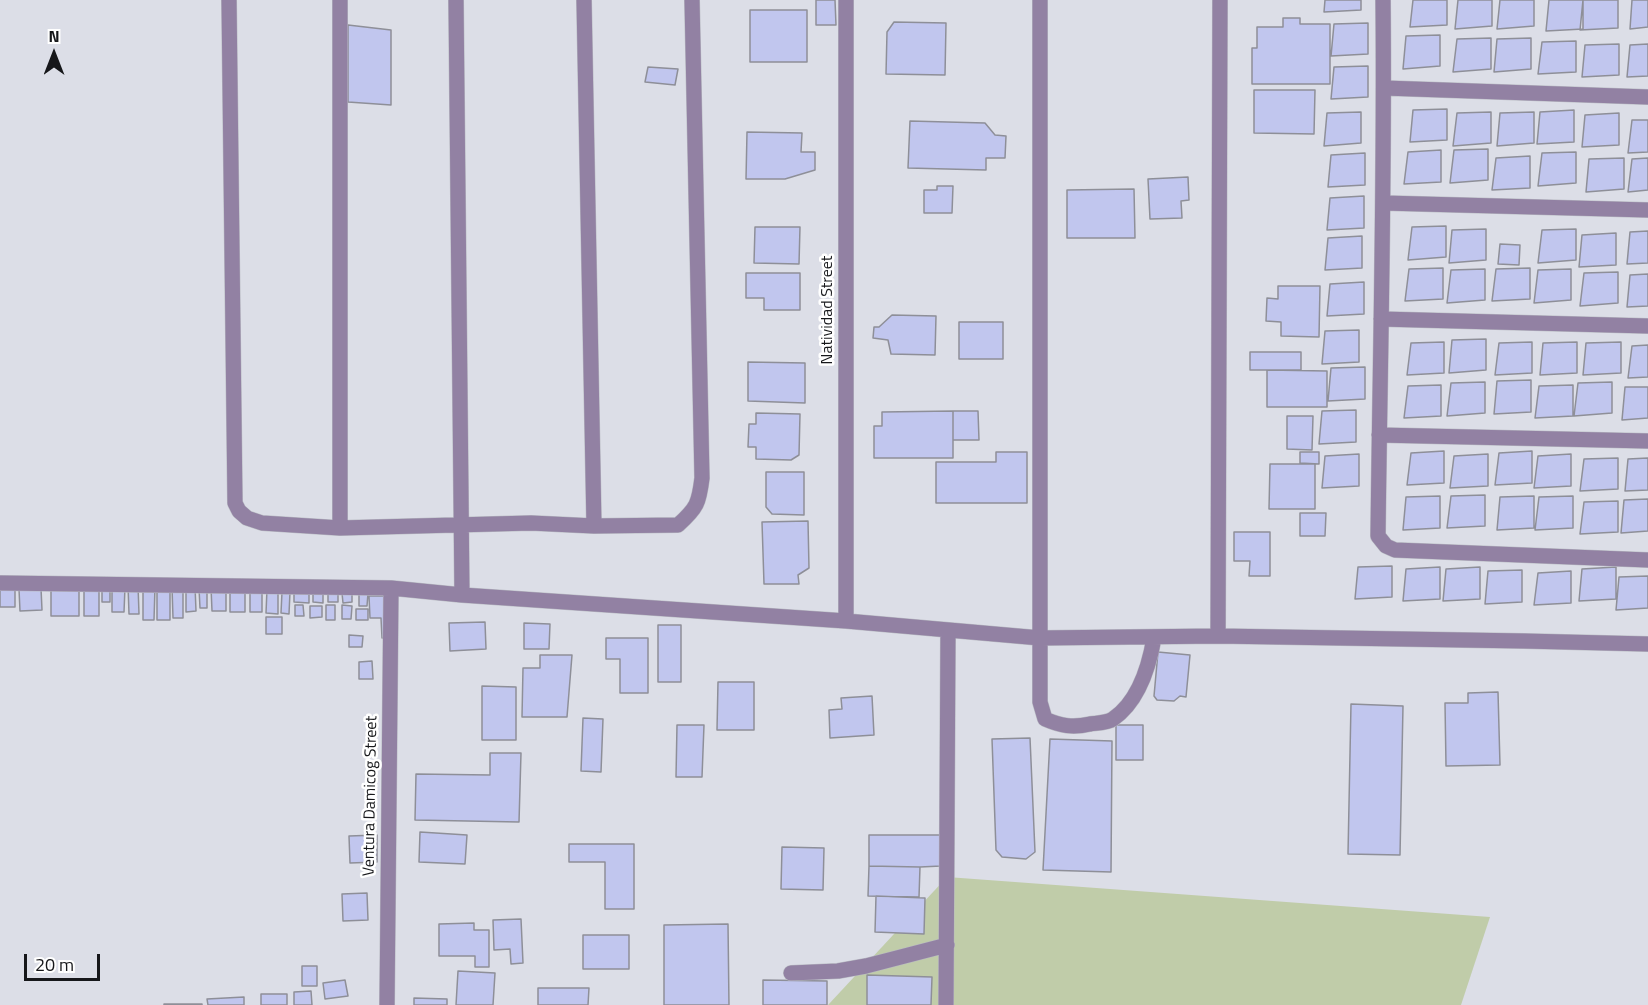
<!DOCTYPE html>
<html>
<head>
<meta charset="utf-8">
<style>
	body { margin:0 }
	#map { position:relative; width:1648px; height:1005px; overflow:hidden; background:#dcdee7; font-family:"Titillium Web",sans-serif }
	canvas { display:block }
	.north { position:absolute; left:24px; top:24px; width:60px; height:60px; -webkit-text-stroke:4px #fff; paint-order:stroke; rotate:0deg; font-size:16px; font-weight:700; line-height:24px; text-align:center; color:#16171a }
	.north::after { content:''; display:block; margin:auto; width:21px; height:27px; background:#16171a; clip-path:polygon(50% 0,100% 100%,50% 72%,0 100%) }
	.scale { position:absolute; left:24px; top:954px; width:76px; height:27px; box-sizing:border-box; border:3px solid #16171a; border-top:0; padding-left:8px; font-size:18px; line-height:21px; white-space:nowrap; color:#16171a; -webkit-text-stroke:4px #fff; paint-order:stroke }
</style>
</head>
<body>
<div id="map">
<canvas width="1648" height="1005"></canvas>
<div class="north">N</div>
<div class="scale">20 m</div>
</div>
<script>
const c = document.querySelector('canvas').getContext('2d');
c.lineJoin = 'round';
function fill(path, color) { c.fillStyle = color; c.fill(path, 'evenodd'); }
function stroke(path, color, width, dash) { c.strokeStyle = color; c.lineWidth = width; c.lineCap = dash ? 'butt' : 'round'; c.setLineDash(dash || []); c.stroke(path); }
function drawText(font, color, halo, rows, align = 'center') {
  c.font = font + ' "Titillium Web",sans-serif'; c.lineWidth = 5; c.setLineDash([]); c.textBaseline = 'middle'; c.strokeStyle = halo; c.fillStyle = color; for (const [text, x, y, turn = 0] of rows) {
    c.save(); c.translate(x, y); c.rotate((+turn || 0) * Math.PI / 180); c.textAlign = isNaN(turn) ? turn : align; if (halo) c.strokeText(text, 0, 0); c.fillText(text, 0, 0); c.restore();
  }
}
fill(new Path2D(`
	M947,877L1490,917L1461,1005H828Z`), '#c0cca9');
const building = new Path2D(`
	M816,0H835L836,25H816Z
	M1325,0H1361V10L1324,12Z
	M1413,0H1447V25L1410,27Z
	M1458,0H1492V26L1455,29Z
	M1500,0H1534V26L1497,29Z
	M1549,0H1583V29L1546,31Z
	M1583,0H1618V28L1580,30Z
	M1632,0H1648V27L1630,29Z
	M750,10H807V62H750Z
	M1283,18H1300V24H1330V84H1252V48H1257V27H1283Z
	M894,22L946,23L945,75L886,74L887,32Z
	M1368,23V54L1331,56L1334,24Z
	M348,25L391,30V105L348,102Z
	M1440,35V66L1403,69L1406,36Z
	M1491,38V69L1453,72L1457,39Z
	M1531,38V69L1494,72L1497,39Z
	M1576,41V72L1538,74L1542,42Z
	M1619,44V75L1582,77L1585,45Z
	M1648,44V76L1627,77L1630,45Z
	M1368,66V97L1331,99L1334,67Z
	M648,67L678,69L675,85L645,82Z
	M1254,90H1315L1314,134L1254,133Z
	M1447,109V140L1410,142L1413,110Z
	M1574,110V142L1537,144L1540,112Z
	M1361,112V143L1324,146L1327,113Z
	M1491,112V143L1453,146L1457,113Z
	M1534,112V143L1497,146L1500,113Z
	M1619,113V145L1582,147L1585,115Z
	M1632,120H1648V152L1628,153Z
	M910,121L985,123L995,135L1006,136L1005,158H986V170L908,168Z
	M747,132L802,133L801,152H815V170L785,179H746Z
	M1488,149V180L1450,183L1454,150Z
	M1441,150V182L1404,184L1408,152Z
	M1576,152V183L1538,186L1542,153Z
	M1365,153V185L1328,187L1331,155Z
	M1530,156V188L1492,190L1496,158Z
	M1624,158V189L1586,192L1589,159Z
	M1648,158V190L1628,192L1632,159Z
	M1188,177L1189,200L1181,201L1182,218L1150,219L1148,179Z
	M937,186H953L952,213H924V190H937Z
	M1134,189L1135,238H1067V190Z
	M1364,196V228L1327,230L1330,198Z
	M1446,226V257L1408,260L1412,227Z
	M755,227H800L799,264L754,263Z
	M1486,229V260L1449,263L1452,230Z
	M1576,229V260L1538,263L1542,230Z
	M1648,231V263L1627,264L1630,232Z
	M1616,233V265L1579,267L1582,235Z
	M1362,236V268L1325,270L1328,238Z
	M1500,244L1520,245L1519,265L1498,264Z
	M1443,268V299L1405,301L1409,269Z
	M1530,268V299L1492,301L1496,269Z
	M1485,269V300L1447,303L1451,270Z
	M1571,269V300L1534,303L1538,270Z
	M1618,272V303L1580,306L1584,273Z
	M746,273H800V310H764V298H746Z
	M1648,274V306L1627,307L1630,275Z
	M1364,282V314L1327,316L1330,284Z
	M1278,286H1320L1319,337L1281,336V322L1266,321L1267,298L1278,299Z
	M892,315L936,316L935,355L891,354L888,340L873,338L874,327H879Z
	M959,322H1003V359H959Z
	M1359,330V362L1322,364L1325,331Z
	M1486,339V370L1449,373L1452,340Z
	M1444,342V373L1407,375L1411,343Z
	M1532,342V373L1495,375L1499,343Z
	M1577,342V373L1540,375L1543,343Z
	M1621,342V373L1583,375L1586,343Z
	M1648,345V377L1628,378L1632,346Z
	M1250,352H1301V370H1250Z
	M748,362L805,363V403L748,401Z
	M1365,367V399L1328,401L1331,368Z
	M1267,370L1327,371V407H1267Z
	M1531,380V412L1494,414L1497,381Z
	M1485,382V413L1447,416L1451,383Z
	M1612,382V413L1574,416L1578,383Z
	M1441,385V416L1404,418L1408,386Z
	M1573,385V416L1535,418L1539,386Z
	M1625,387H1648V418L1622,420Z
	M1356,410V442L1319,444L1322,411Z
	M953,411V458H874V426H882V412Z
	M953,411H978L979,440H953Z
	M756,413L800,414L799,455L791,460L756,459V447H748L749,424H756Z
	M1287,416H1313L1312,450L1287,449Z
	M1444,451V483L1407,485L1411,453Z
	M1532,451V483L1495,485L1499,453Z
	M996,452H1027V503H936V462H996Z
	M1300,452H1319V464L1300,463Z
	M1359,454V486L1322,488L1325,456Z
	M1488,454V486L1450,488L1454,456Z
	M1571,454V486L1534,488L1538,456Z
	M1618,458V489L1580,491L1584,459Z
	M1648,458V490L1625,491L1628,459Z
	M1270,464H1315V509H1269Z
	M766,472H804V515L772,514L766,507Z
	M1485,495V526L1447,528L1451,496Z
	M1440,496V528L1403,530L1406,497Z
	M1534,496V528L1497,530L1500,497Z
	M1573,496V528L1535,530L1539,497Z
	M1648,499V531L1621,533L1624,500Z
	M1618,501V532L1580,534L1584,502Z
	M1300,513H1326L1325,536H1300Z
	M808,521L809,568L798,575L799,584H764L762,522Z
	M1234,532H1270V576H1249L1250,561H1234Z
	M1392,566V597L1355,599L1358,567Z
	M1440,567V599L1403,601L1406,569Z
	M1480,567V599L1443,601L1446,569Z
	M1616,567V599L1579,601L1582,569Z
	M1522,570V602L1485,604L1488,571Z
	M1571,571V603L1534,605L1538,573Z
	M1648,576V608L1616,610L1619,577Z
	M128,585H138L139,614H129Z
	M112,586L125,587L124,612H112Z
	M143,586L155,587L154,620H143Z
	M157,586H170V620H157Z
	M195,586L196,611L186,612V587Z
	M0,587H15V607H0Z
	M51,587H79V616H51Z
	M172,587H183V618H173Z
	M211,587H226V611H212Z
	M41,588L42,610L20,611L19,589Z
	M84,588H99V616H84Z
	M102,588H110V602H102Z
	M199,588H207V608H200Z
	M250,588H262V612H250Z
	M245,589V612H230V590Z
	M267,589L278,590V614L266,613Z
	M328,590L338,591V602H328Z
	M313,591H323V603L313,602Z
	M282,592H290L289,614L281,613Z
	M294,592L309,593V603L294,602Z
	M352,592V602L343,603L342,593Z
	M359,592L368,593L367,606H359Z
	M369,596H388L389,638H382L381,618H370Z
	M295,605H303L304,616H295Z
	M326,605H335V620H326Z
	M342,605L352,606L351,619H342Z
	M310,606H322V617L310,618Z
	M356,609H368V620H356Z
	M266,617H282V634H266Z
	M485,622L486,649L450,651L449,623Z
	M524,623L550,624L549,649H524Z
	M658,625H681V682H658Z
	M349,635L363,636L362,647H349Z
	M606,638H648V693H620V659H606Z
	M1158,652L1190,655L1186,697L1180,696L1174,701L1157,700L1154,696Z
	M540,655H572L567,717H522L523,668H540Z
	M372,661L373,679H359V662Z
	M718,682H754V730H717Z
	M482,686L516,687V740H482Z
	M1498,692L1500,765L1446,766L1445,703H1468V693Z
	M872,696L874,735L830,738L829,710L842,709L841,698Z
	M1351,704L1403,706L1400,855L1348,854Z
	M583,718L603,719L601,772L581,771Z
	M677,725H704L702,777H676Z
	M1116,725H1143V760H1116Z
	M1030,738L1035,852L1026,859L1002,857L996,850L992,739Z
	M1050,739L1112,741L1111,872L1043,870Z
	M490,753H521L519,822L415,820L416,774L490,775Z
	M420,832L467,835L465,864L419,862Z
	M377,835V862L350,863L349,836Z
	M869,835H941V866L920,867L869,866Z
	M569,844H634V909H605V862H569Z
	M782,847L824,848L823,890L781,889Z
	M869,866L920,867L919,897L868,896Z
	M367,893L368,920L343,921L342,894Z
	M876,896L925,898L924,934L875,932Z
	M521,919L523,963L511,964L510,949L494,950L493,920Z
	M474,923V930H489V967H475V956H439V924Z
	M728,924L729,1005H664V925Z
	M583,935H629V969H583Z
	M302,966H317V986H302Z
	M458,971L495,973L493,1005H456Z
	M867,975L932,977L931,1005H867Z
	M345,980L348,996L325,999L323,983Z
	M763,980L827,981V1005H763Z
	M538,988H589L588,1005H538Z
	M311,991L312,1005H294V992Z
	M261,994H287V1005H261Z
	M244,997V1005H208L207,999Z
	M414,998L447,999V1005H414Z
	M164,1004H202V1005H164Z`);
fill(building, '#c1c6ee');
stroke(building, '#8e8f98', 1.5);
const street = new Path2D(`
	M229,0L235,503L239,511L247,518L262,523L340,528L531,523L594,526L678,525C697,508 699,503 702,478L692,0
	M456,0L462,595
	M584,0L594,526
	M1040,0V702L1045,719C1061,726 1073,728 1090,724C1097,723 1107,723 1113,719C1139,701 1149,667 1154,638
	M1383,0C1385,179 1380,357 1378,536L1386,546L1395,550L1648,560
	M1384,88L1648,97
	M1384,203L1648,210
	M1381,319L1648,326
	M1379,435L1648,441
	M340,528V0
	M0,583L391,588L462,595L846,621L1040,638L1218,636L1524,641L1648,644
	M846,621V0
	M1218,636L1220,0
	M791,973L838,971L866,966L947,945
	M387,1005L391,588
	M946,1005L948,630`);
stroke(street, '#b8bac2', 16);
stroke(street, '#9281a3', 15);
drawText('16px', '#16171a', '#fff', [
	["Natividad Street",828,310,-90],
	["Ventura Damicog Street",371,796,-89]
]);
</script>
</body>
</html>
